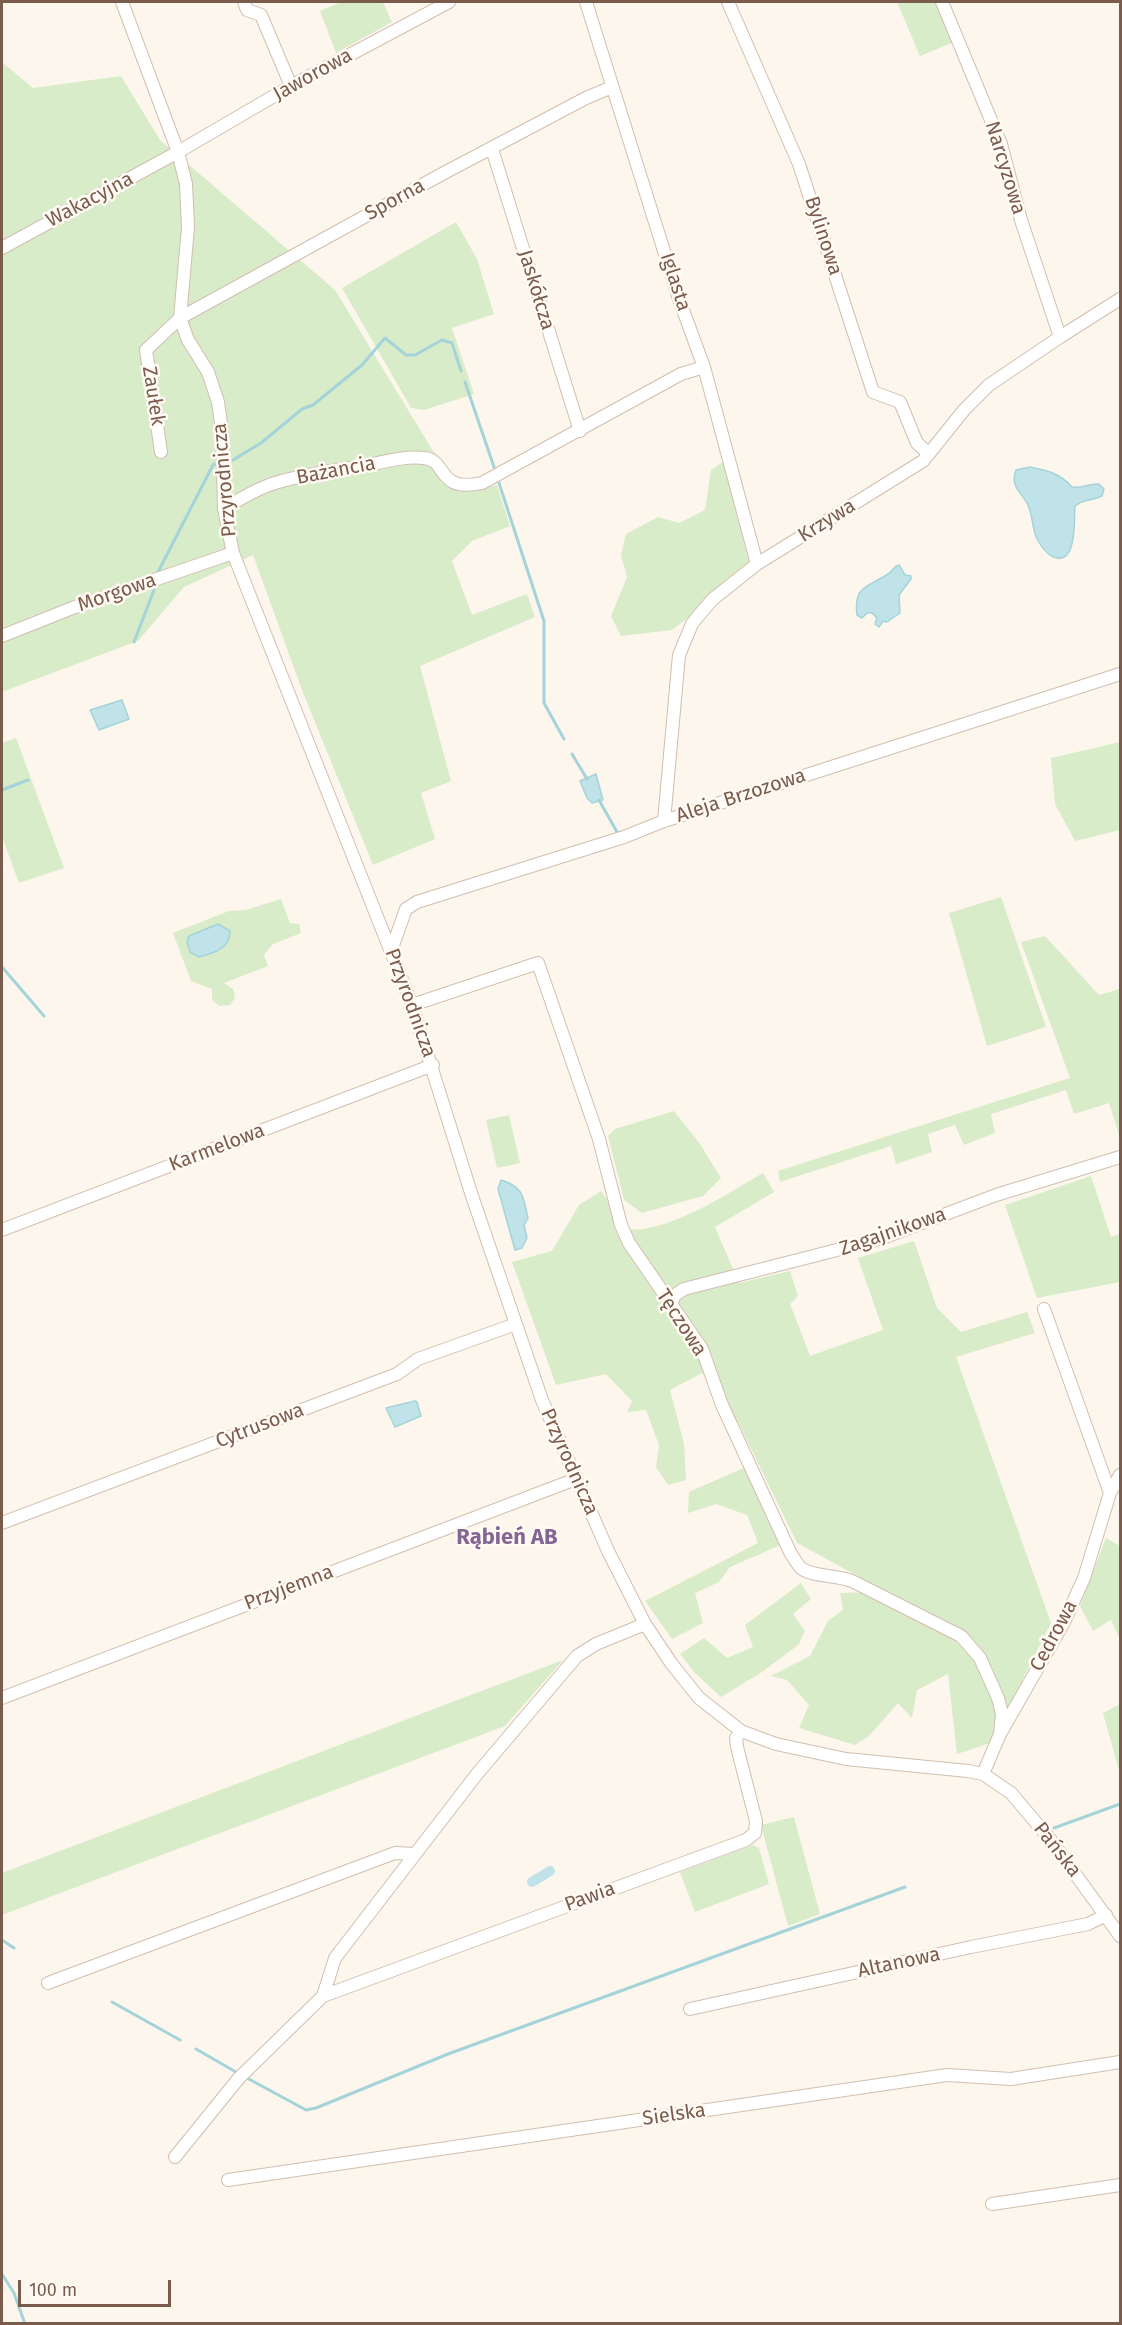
<!DOCTYPE html>
<html>
<head>
<meta charset="utf-8">
<style>
	body { margin:0 }
	#map { position:relative; width:1122px; height:2325px; overflow:hidden; background:#fdf6ec; font-family:"Fira Sans",sans-serif }
	canvas { display:block }
	.frame { position:absolute; inset:0; border:3px solid #7a5c4d; pointer-events:none }
	.scale { position:absolute; left:18px; top:2280px; width:153px; height:27px; box-sizing:border-box; border:3px solid #7a5c4d; border-top:0; padding-left:8px; font-size:18px; line-height:21px; white-space:nowrap; color:#7a5c4d; -webkit-text-stroke:4px #fffaf3; paint-order:stroke }
</style>
</head>
<body>
<div id="map">
<canvas width="1122" height="2325"></canvas>
<div class="frame"></div>
<div class="scale">100 m</div>
</div>
<script>
const c = document.querySelector('canvas').getContext('2d');
c.lineJoin = 'round';
function fill(path, color) { c.fillStyle = color; c.fill(path, 'evenodd'); }
function stroke(path, color, width, dash) { c.strokeStyle = color; c.lineWidth = width; c.lineCap = dash ? 'butt' : 'round'; c.setLineDash(dash || []); c.stroke(path); }
function drawText(font, color, halo, rows, align = 'center') {
  c.font = font + ' "Fira Sans",sans-serif'; c.lineWidth = 5; c.setLineDash([]); c.textBaseline = 'middle'; c.strokeStyle = halo; c.fillStyle = color; for (const [text, x, y, turn = 0] of rows) {
    c.save(); c.translate(x, y); c.rotate((+turn || 0) * Math.PI / 180); c.textAlign = isNaN(turn) ? turn : align; if (halo) c.strokeText(text, 0, 0); c.fillText(text, 0, 0); c.restore();
  }
}
fill(new Path2D(`
	M341,2H383L392,22L336,53L320,11Z
	M897,2H937L954,42L920,56Z
	M2,62L33,88L121,76L160,140L335,290L458,492L497,485L510,526L472,541L452,561L472,615L527,594L535,617L420,666L451,781L421,793L435,839L373,865L302,690L253,555L184,587L138,641L2,692Z
	M456,222L477,259L494,314L452,328L474,394L424,410L411,408L342,288Z
	M723,462L751,570L672,630L621,636L611,616L627,577L621,555L626,534L658,517L679,523L705,510L711,470Z
	M16,738L64,868L19,883L2,837V743Z
	M1120,742V830L1075,841L1055,804L1051,758Z
	M1001,897L1046,1027L987,1046L949,913Z
	M281,899L290,923L299,924L301,933L273,944L264,955L268,966L224,983L233,989L235,998L230,1005L219,1006L212,1000V989L191,981L173,933L229,911L246,910Z
	M1045,936L1099,995L1120,989V1138L1109,1103L1074,1114L1066,1090L991,1114L995,1133L964,1145L955,1125L928,1134L932,1152L896,1164L891,1146L780,1182L778,1171L1070,1078L1021,942Z
	M674,1111L700,1144L721,1178L703,1196L642,1213L624,1200L608,1136L615,1129Z
	M509,1115L520,1163L497,1168L486,1120Z
	M763,1173L774,1192L715,1227L739,1283L790,1271L798,1296L790,1304L810,1356L883,1330L858,1258L914,1241L937,1308L961,1332L1027,1312L1035,1333L956,1357L1051,1623L1006,1712L981,1650L966,1635L797,1543L739,1424L702,1373L670,1390L684,1444L686,1480L668,1485L656,1467L659,1445L646,1410L627,1412L632,1401L606,1374L556,1385L512,1262L552,1251L579,1205L601,1191L627,1229C665,1235 730,1192 763,1173Z
	M1091,1176L1111,1237L1120,1234V1282L1037,1298L1005,1205Z
	M746,1467L783,1544L730,1567L719,1582L695,1593L703,1623L672,1639L645,1601L758,1543L747,1515L716,1504L688,1513L689,1492Z
	M1106,1538L1120,1546V1639L1111,1620L1093,1631L1080,1606Z
	M801,1583L811,1599L793,1614L805,1631L798,1645L762,1672L721,1697L694,1672L680,1654L704,1638L727,1658L753,1647L745,1625Z
	M867,1592L951,1637L985,1668L1000,1715L990,1743L957,1754L948,1674L917,1690L912,1718L898,1703L869,1736L855,1745L799,1728L809,1705L787,1680L771,1676L810,1656L828,1621L843,1610L840,1593Z
	M563,1660L505,1726L2,1915V1873Z
	M1120,1704V1774L1103,1713Z
	M794,1817L820,1914L788,1926L761,1825Z
	M753,1845L759,1848L769,1884L695,1912L680,1872Z`), '#d8ecc9');
const water = new Path2D(`
	M1030,467C1047,470 1061,474 1072,487C1082,489 1089,483 1099,484L1104,489L1102,496C1092,501 1083,499 1075,506C1074,518 1077,562 1057,558C1049,557 1041,546 1037,539C1032,529 1033,514 1027,503C1020,491 1010,486 1016,470Z
	M899,565L905,575L911,576V579L899,595L900,613L887,622L883,621L879,627L875,624L877,618L872,613H867L862,618L857,615C853,586 868,587 888,574C893,571 893,567 899,565Z
	M122,700L129,719L99,730L90,710Z
	M596,774L603,800L592,803L587,798L580,781Z
	M218,924L230,931C230,948 215,953 199,957L190,952L187,942L189,936Z
	M501,1180C524,1187 523,1197 528,1218L524,1225L527,1238L522,1248L515,1250L498,1189Z
	M415,1401L417,1402L421,1416L395,1427L386,1408Z`);
fill(water, '#bfe3e8');
stroke(water, '#a5d3da', 1.5);
stroke(new Path2D(`
	M465,382L495,470
	M233,460L261,443L302,409L313,405L362,365L385,338L406,355H415L442,340L452,343L461,371
	M499,483L544,621V703L564,739
	M157,574L213,465L218,463
	M134,642L154,590
	M572,754L587,779
	M2,790L28,780
	M599,800L617,832
	M2,967L44,1016
	M1054,1828L1120,1804
	M2,1940L14,1948
	M112,2002L180,2040
	M196,2049L236,2072
	M247,2078L306,2110L316,2108L448,2054L905,1887
	M2,2274L14,2293L25,2324`), '#a5d3da', 3);
stroke(new Path2D(`
	M532,1882L550,1871`), '#bfe3e8', 10);
const street = new Path2D(`
	M122,2L178,152L186,184L188,227L180,318L188,340L208,372L218,402L222,430L224,509L233,553L412,1005L472,1196L542,1400L608,1551L645,1624L671,1663L699,1698L741,1731L776,1744L846,1759L968,1771L983,1774L1011,1793L1050,1839L1120,1936
	M244,2L247,10L261,15L291,86
	M586,2L679,299L704,367L757,564
	M728,2L799,164L873,392L900,402L917,443L929,454
	M942,2L1001,144L1021,220L1060,337
	M492,149L580,431
	M2,248L178,152L291,86L449,2
	M161,452L146,350L180,318L444,173L586,98L612,87
	M224,509C238,500 253,491 269,485C299,475 332,471 364,466C383,462 404,456 424,458C448,460 436,493 482,483L681,374L704,367
	M2,636L75,607L233,553
	M664,821L679,655L692,624L699,615L713,599L757,564L923,461L964,410L989,385L1060,337L1120,299
	M391,951L406,909L417,902L624,837L664,821L1120,674
	M412,1005L538,963L599,1139L621,1225L629,1243L702,1349L722,1405L790,1552C793,1557 797,1564 801,1568C812,1577 837,1575 852,1581L961,1636L980,1658L998,1698L1002,1714L1000,1734
	M2,1230L433,1065
	M670,1305L675,1295L684,1289L880,1239L996,1195L1120,1157
	M1044,1309L1110,1493
	M2,1523L397,1374L418,1359L516,1324
	M2,1698L576,1479
	M983,1774L1000,1734L1064,1622L1084,1578L1110,1493L1120,1475
	M48,1983L395,1853L415,1854
	M323,1996L335,1958L477,1774L577,1656L596,1644L645,1624
	M690,2009L971,1947L1088,1924L1106,1915
	M175,2157L239,2078L323,1996L746,1840L755,1833L756,1821L737,1747L736,1738L741,1731
	M228,2180L947,2075L1011,2079L1120,2062
	M992,2204L1120,2185`);
stroke(street, '#d1beb0', 14);
stroke(street, '#fff', 12);
drawText('20px', '#7a5c4d', '#fffaf3', [
	["Jaworowa",313,75,-29],
	["Narcyzowa",1005,168,73],
	["Wakacyjna",90,200,-28],
	["Sporna",395,200,-29],
	["Bylinowa",823,236,72],
	["Iglasta",675,282,72],
	["Jaskółcza",536,290,73],
	["Zaułek",153,396,81],
	["Bażancia",336,471,-11],
	["Przyrodnicza",225,480,-95],
	["Krzywa",827,521,-32],
	["Morgowa",117,593,-19],
	["Aleja Brzozowa",741,796,-18],
	["Przyrodnicza",410,1003,70],
	["Karmelowa",217,1148,-21],
	["Zagajnikowa",893,1232,-19],
	["Tęczowa",681,1323,57],
	["Cytrusowa",260,1426,-21],
	["Przyrodnicza",569,1462,66],
	["Przyjemna",289,1588,-21],
	["Cedrowa",1054,1636,-62],
	["Pańska",1057,1850,52],
	["Pawia",590,1897,-20],
	["Altanowa",899,1963,-12],
	["Sielska",674,2115,-8]
]);
drawText('bold 22px', '#846695', '#fffaf3', [
	["Rąbień AB",507,1538]
]);
</script>
</body>
</html>
